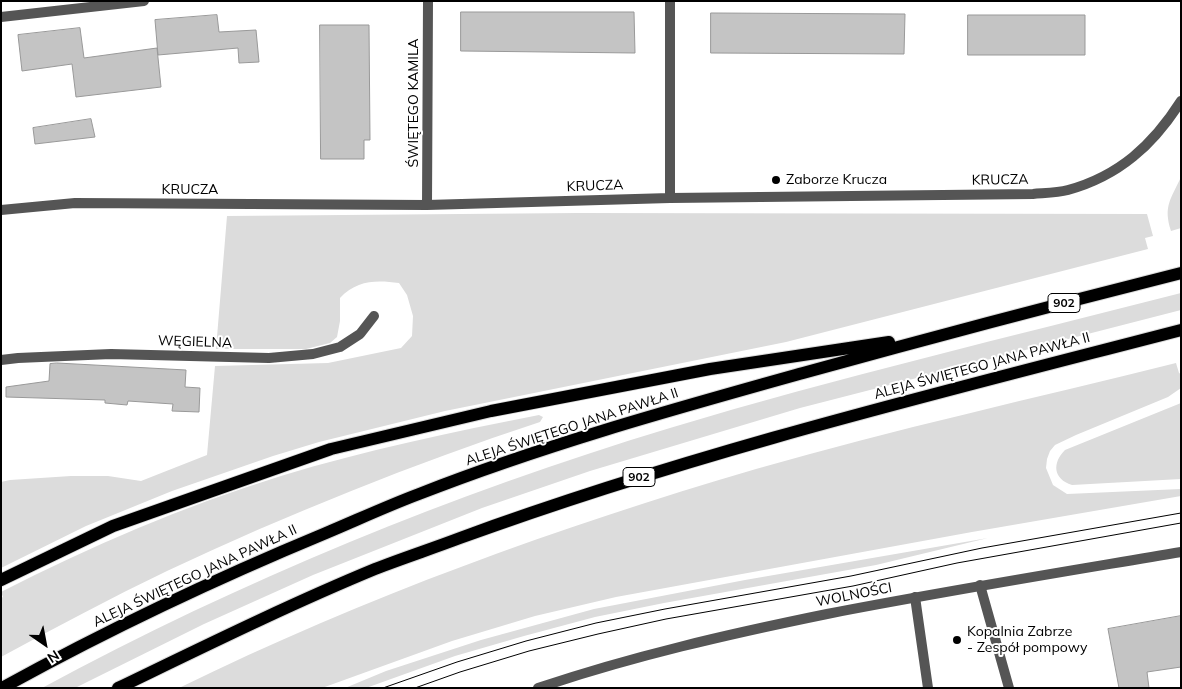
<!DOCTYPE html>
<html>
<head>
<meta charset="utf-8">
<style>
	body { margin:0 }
	#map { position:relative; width:1182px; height:689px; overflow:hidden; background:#fff; font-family:Mulish,sans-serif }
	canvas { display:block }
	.frame { position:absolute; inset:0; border:2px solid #000; pointer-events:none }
	.north { position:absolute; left:20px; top:619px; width:50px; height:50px; -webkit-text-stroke:4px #fff; paint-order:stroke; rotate:147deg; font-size:14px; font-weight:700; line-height:20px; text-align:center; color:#000 }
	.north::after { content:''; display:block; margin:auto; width:18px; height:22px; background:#000; clip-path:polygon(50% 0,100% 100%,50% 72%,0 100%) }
</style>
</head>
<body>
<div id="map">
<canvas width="1182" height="689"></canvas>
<div class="frame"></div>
<div class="north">N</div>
</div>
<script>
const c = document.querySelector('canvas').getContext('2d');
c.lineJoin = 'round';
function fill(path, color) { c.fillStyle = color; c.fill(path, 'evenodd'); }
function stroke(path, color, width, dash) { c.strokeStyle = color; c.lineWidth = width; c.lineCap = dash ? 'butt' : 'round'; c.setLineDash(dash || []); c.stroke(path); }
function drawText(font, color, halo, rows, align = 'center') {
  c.font = font + ' Mulish,sans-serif'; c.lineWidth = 4; c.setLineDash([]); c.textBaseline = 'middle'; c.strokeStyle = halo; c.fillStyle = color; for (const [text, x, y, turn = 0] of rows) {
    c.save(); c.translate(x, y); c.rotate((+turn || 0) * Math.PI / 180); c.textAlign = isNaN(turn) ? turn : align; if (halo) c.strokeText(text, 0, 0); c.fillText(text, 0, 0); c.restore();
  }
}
fill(new Path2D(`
	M1181,177V228L1171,231C1163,206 1171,199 1181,177Z
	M578,213L1147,214L1153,236L1145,238L1148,249L786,342L445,411L319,442L273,456L172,491L86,526L1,568V482L10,480L71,476H108L141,481L207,455L215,366L328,363L401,348L412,336L413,316L407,295L399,283C376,280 357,280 340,298V321L337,337L330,343L306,349H216L227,216Z
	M1181,293V310L800,408L590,471L482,508L313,575L204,624L75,688H42C242,580 452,494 670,428C839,377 1010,337 1181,293Z
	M1176,363L1179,373L1181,374V388L1168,397L1076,435L1055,445L1050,451L1047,459L1046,468L1053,485L1067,494L1181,489V496L972,532L616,597L535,616L452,641L322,688H179C365,597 558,527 756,469C895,429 1036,398 1176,363Z
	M1181,403V479L1072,485C1053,479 1052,463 1065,450Z
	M539,415L543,417L540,422C413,464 288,514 167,571C111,598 56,627 1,657V598L3,597L1,592C91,546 184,506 281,476C366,450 452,432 539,415Z
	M988,538L876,565L664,603L595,617L524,636L455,656L366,688H345L386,671L481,640L594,609L745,580Z`), '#dcdcdc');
const building = new Path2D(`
	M461,12H634L635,53L461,51Z
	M711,13L905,14L904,54L711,53Z
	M217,15L219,32L256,30L259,62L239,63L238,48L158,55L155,20Z
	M968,15H1085V55H968Z
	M320,25H369L370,140H364V159H321Z
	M80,28L84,58L157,48L161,87L76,97L72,64L22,71L18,35Z
	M91,119L95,137L35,144L33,128Z
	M57,363L186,370L185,387L200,388L199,412L172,411L173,404L128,401L127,405L105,403V400L6,397V387L49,381L50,364Z
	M1181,616V667L1147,672L1149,688H1119L1108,629Z`);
fill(building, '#c4c4c4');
stroke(building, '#999', 1);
const primary = new Path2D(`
	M1,580L113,526L331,449L491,411L710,369L889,342
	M2,688C107,630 215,579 326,533C357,520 387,506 419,494C544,445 674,409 803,373C929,338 1054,305 1181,273
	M118,688C203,647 288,605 375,569C403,558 431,549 460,538C695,452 938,393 1181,330`);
stroke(primary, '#dbdbdb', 14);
stroke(new Path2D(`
	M980,585L1009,688
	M915,597L928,688`), '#555', 10);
stroke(new Path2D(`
	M1,17L144,1
	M670,198V1
	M427,205L428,1
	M1,210L75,203L427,205L670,198L1033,194C1044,193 1057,193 1068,190C1119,176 1153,145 1181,101
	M1,360L18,358L111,354L269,358L313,354L340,347L360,334L374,316`), '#555', 10);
stroke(new Path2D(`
	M538,688C633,656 729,634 827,614C945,591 1063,572 1181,552`), '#555', 10);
stroke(primary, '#000', 12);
stroke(new Path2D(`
	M383,688L457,662L526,641L596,623L665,609L851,576L982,548L1181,513
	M415,688L460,672L529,651L598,634L666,619L853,586L957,563L1181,523`), '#000', 1);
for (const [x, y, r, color] of [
	[776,180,5,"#000"],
	[957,640,5,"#000"]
]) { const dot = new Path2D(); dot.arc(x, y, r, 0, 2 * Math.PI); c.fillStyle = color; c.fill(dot); stroke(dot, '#fff', 2); }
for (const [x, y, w] of [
	[1064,303,32],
	[639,477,32]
]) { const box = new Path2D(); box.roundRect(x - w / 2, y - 9.5, w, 19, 4); c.fillStyle = '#fff'; c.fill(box); stroke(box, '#000', 1); }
drawText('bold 12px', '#000', null, [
	["902",1064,303],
	["902",639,477]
]);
drawText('14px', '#000', '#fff', [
	["ŚWIĘTEGO KAMILA",414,103,-90],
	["KRUCZA",1000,180,-1],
	["KRUCZA",595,186,-2],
	["KRUCZA",190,190],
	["WĘGIELNA",195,342,2],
	["ALEJA ŚWIĘTEGO JANA PAWŁA II",982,366,-15],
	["ALEJA ŚWIĘTEGO JANA PAWŁA II",572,427,-18],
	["ALEJA ŚWIĘTEGO JANA PAWŁA II",195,576,-25],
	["WOLNOŚCI",854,595,-11]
]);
drawText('14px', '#000', '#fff', [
	["Zaborze Krucza",786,180],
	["Kopalnia Zabrze",967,632],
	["- Zespół pompowy",967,648]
], 'left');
</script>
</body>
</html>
